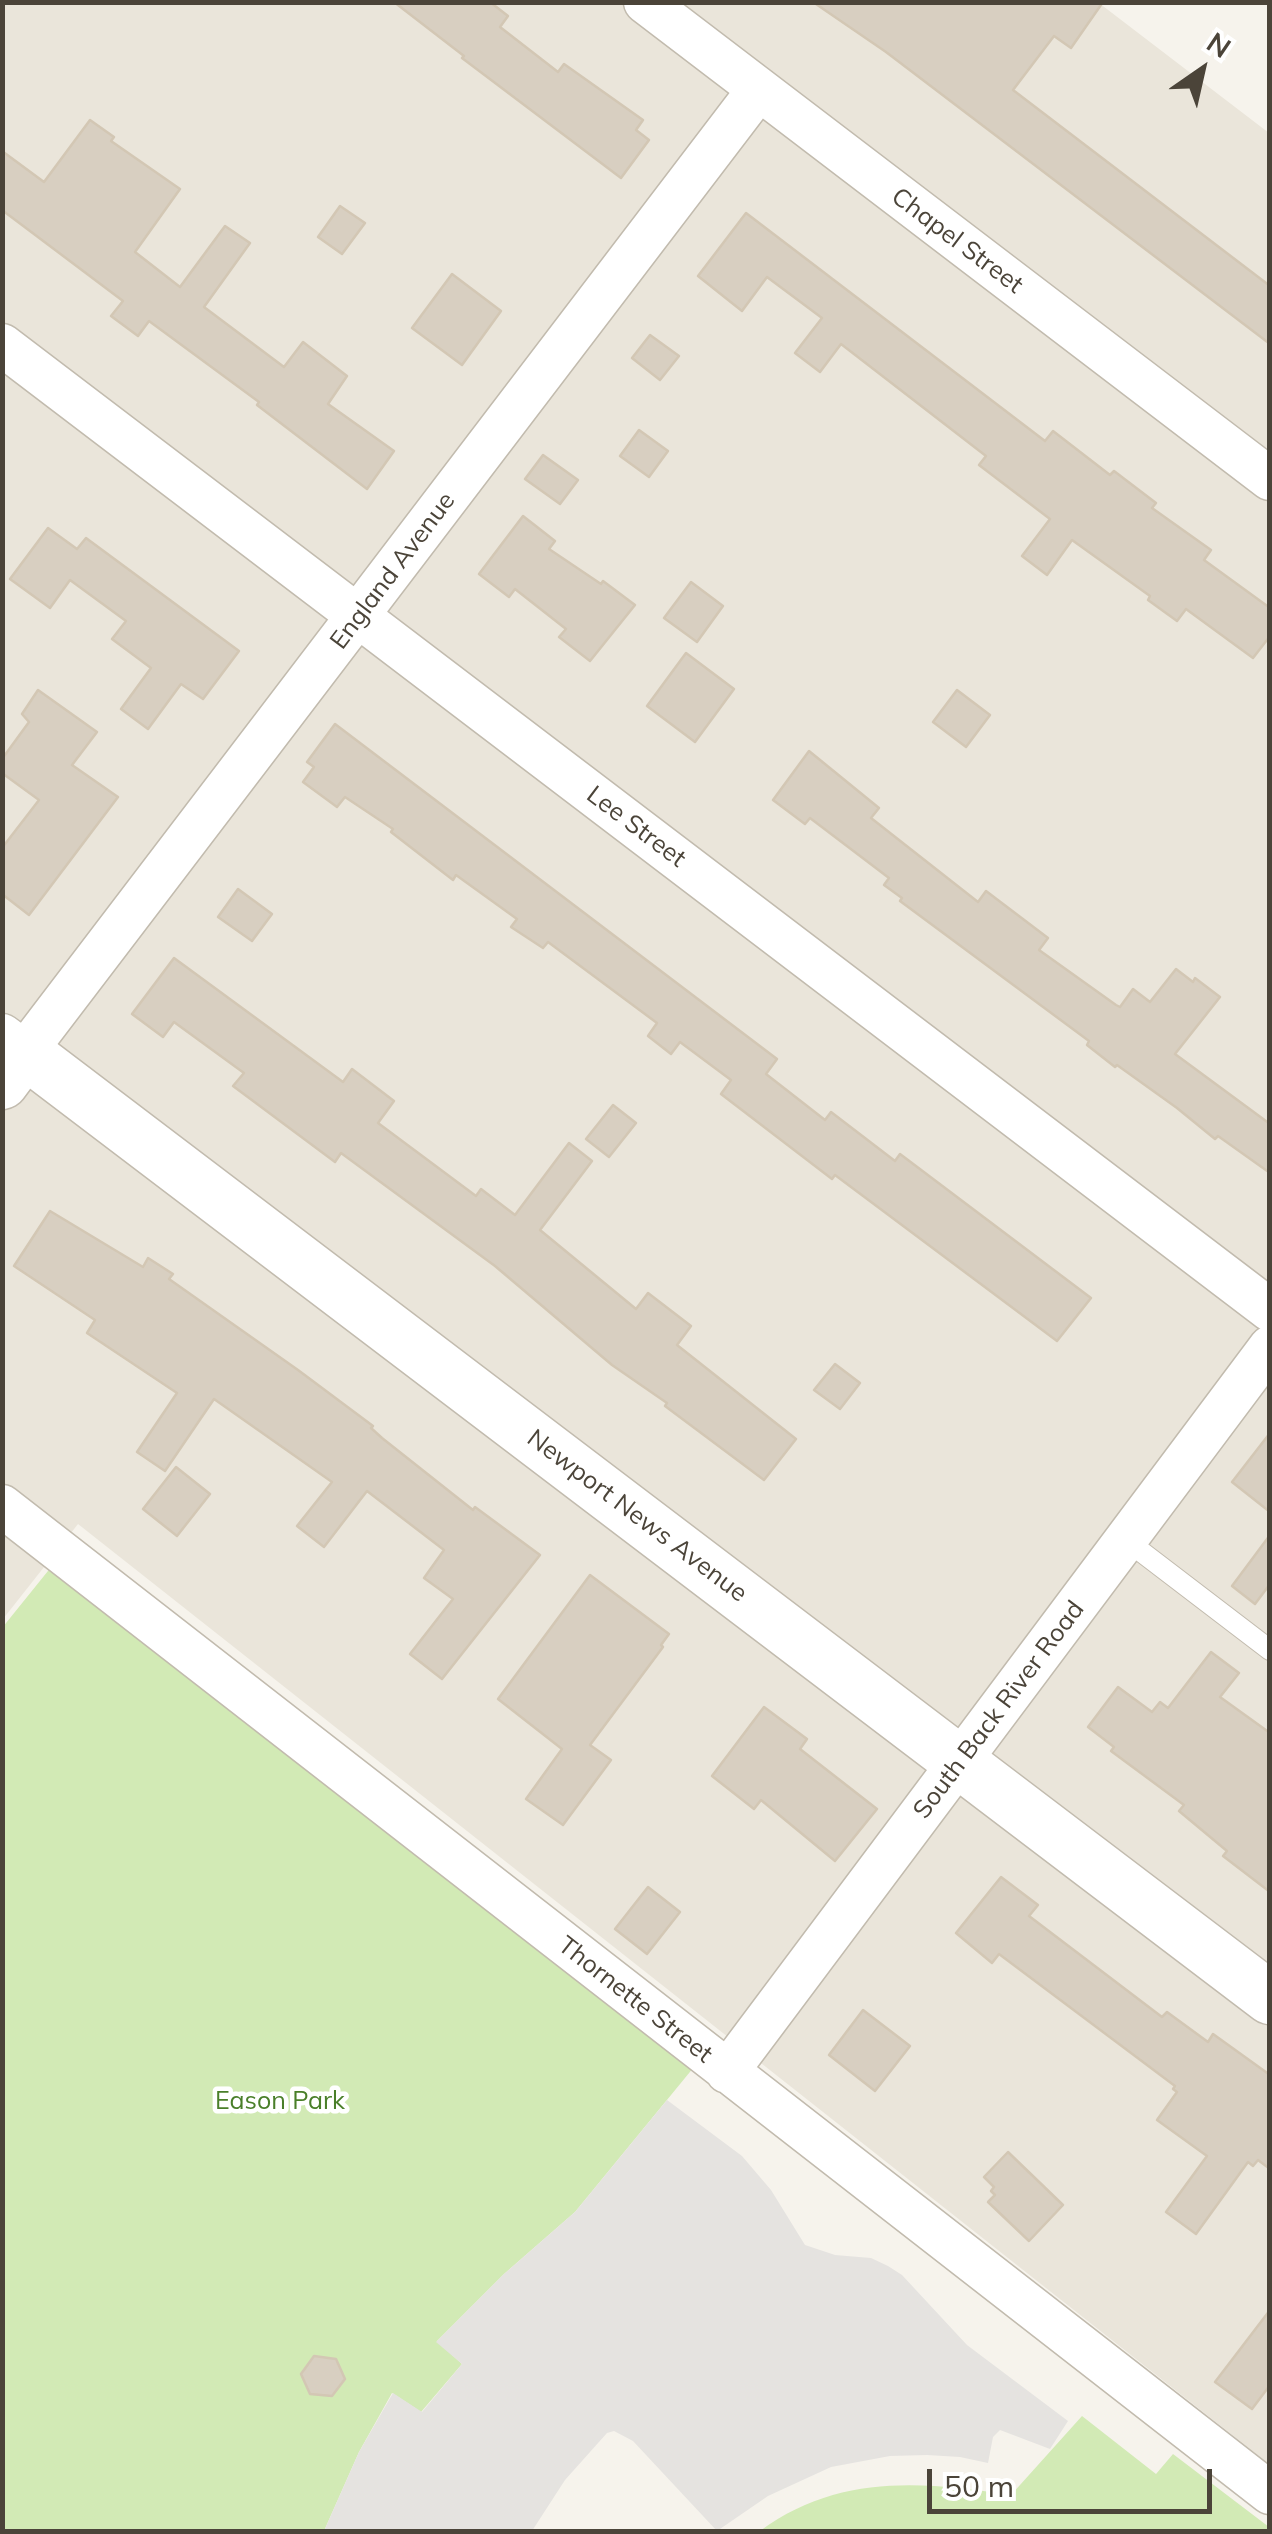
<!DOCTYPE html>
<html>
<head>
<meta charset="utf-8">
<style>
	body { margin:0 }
	#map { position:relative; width:1272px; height:2534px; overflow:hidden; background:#f6f3ec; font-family:Mulish,sans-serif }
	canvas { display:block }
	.frame { position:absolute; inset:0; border:5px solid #4b4439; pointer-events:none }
	.north { position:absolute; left:1152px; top:20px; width:100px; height:100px; -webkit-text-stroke:8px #fff; paint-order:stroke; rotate:34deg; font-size:28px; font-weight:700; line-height:40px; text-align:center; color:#4b4439 }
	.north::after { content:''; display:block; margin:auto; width:35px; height:45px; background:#4b4439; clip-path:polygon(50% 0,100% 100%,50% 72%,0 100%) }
	.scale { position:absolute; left:927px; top:2469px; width:285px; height:45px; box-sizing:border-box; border:5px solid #4b4439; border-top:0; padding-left:12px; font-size:30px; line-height:35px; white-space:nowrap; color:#4b4439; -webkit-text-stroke:8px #fff; paint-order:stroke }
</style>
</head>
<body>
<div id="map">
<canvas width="1272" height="2534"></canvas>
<div class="frame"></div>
<div class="north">N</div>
<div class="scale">50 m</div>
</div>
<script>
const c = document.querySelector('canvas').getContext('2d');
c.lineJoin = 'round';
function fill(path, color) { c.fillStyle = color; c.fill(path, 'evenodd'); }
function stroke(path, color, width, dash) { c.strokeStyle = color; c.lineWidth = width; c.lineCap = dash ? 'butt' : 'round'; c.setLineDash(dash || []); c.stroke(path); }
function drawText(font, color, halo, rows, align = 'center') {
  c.font = font + ' Mulish,sans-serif'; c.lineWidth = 9; c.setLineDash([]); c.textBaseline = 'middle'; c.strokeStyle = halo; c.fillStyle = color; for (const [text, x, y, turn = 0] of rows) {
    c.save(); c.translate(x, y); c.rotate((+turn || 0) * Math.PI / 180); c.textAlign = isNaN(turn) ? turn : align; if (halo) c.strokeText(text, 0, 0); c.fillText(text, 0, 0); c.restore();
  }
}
fill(new Path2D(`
	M3,3H1099L1269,133V2464L78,1524L3,1619Z`), '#eae5da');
fill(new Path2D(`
	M52,1566L694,2067L575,2212L504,2274L437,2341L462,2364L421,2412L392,2393L359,2452L324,2531H3L2,1628Z
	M1082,2416L1156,2474L1173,2454L1269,2527V2531H760C837,2474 922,2481 1011,2495Z`), '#d2eab5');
fill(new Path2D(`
	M667,2100L742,2156L771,2190L805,2245L835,2255L871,2258L888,2266L902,2275L967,2345L1068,2421L1050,2449L1000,2430L993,2437L988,2463L960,2457L927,2455L890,2456L831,2467L768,2496L717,2531L633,2441L614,2431L607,2433L565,2480L532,2531H324L359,2452L393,2393L422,2412L462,2364L436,2342L504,2274L575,2212Z`), '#e5e3e0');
const building = new Path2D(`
	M394,2H490L508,16L500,27L558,72L564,64L643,120L636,130L649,140L621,178L462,58L464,56Z
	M813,2H1103L1071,48L1054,36L1013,90L1270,286V344L886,52Z
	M90,120L114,137L111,141L180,189L135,252L180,287L225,226L250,243L204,307L284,367L303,342L347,376L328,404L394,451L367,489L257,405L259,402L149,321L138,336L111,316L123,301L2,210V151L44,182Z
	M340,206L365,223L342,254L318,237Z
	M746,213L1045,441L1053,431L1110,475L1114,471L1156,503L1152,508L1211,550L1204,560L1270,608V636L1253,658L1186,609L1177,621L1148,600L1150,596L1072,540L1047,575L1022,556L1050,519L979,465L986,456L841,344L820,372L795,353L822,318L767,277L742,311L698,276Z
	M452,274L501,311L462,365L412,328Z
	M650,335L679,356L660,380L632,358Z
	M639,430L668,451L649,477L620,456Z
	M543,455L578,480L560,504L525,479Z
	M523,516L555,541L549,549L601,584L603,581L635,605L590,661L559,637L566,629L515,589L509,597L479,574Z
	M48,528L77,549L86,538L239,651L203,699L181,684L148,729L121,709L151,668L112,639L126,621L70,580L50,608L10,579Z
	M691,582L723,606L697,642L664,618Z
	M686,653L734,689L695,742L647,706Z
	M38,690L97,732L72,765L118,797L29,915L2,894V848L39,800L2,773V759L29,722L22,714Z
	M957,690L990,715L966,747L933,722Z
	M335,724L777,1059L766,1074L825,1120L831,1112L895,1161L900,1154L1091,1298L1057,1341L835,1175L832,1179L721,1094L731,1080L680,1042L671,1054L648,1036L657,1023L548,942L543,948L511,927L517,919L456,875L453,880L391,832L393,829L345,797L337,807L303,782L314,767L307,762Z
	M809,751L879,808L871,818L978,902L986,891L1048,938L1039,950L1116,1005L1120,1007L1133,989L1150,1002L1176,969L1193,982L1195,978L1220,997L1175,1054L1270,1124V1173L1218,1136L1215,1139L1177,1108L1117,1065L1115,1067L1087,1045L1089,1041L900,901L902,898L884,885L889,878L810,818L805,824L773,800Z
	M238,889L272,914L252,941L218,917Z
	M174,958L343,1082L352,1069L394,1101L378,1123L476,1196L481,1189L515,1215L569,1143L592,1161L540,1230L636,1309L648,1293L691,1326L677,1345L796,1439L764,1480L665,1406L667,1403L612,1365L495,1266L341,1153L335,1162L233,1086L244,1073L174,1022L163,1037L132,1014Z
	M613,1105L636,1123L609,1157L586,1139Z
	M50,1211L143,1267L148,1258L173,1274L169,1279L298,1370L373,1426L371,1428L382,1438L473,1510L475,1507L540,1555L442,1679L410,1654L453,1599L424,1578L444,1550L367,1491L324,1547L297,1526L332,1482L214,1399L165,1471L137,1452L177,1393L87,1333L95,1320L14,1266Z
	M835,1364L860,1383L840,1409L814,1390Z
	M1270,1433V1512L1232,1482Z
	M176,1467L210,1494L177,1536L143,1509Z
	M1270,1535V1584L1255,1604L1232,1586Z
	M590,1575L669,1634L661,1645L663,1647L590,1745L611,1760L563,1825L526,1799L562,1749L498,1699Z
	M1211,1652L1239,1673L1220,1697L1270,1733V1892L1223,1856L1227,1851L1179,1811L1184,1805L1111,1751L1114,1747L1088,1727L1118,1687L1152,1712L1160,1702L1168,1708Z
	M764,1707L807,1739L800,1749L877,1809L835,1861L761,1800L754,1809L712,1776Z
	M1001,1877L1038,1905L1029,1916L1162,2017L1167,2012L1208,2042L1213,2034L1270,2075V2169L1258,2160L1253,2166L1248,2162L1196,2234L1166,2212L1207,2156L1157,2120L1177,2092L1173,2089L1175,2086L999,1954L992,1963L956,1933Z
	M648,1887L680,1912L647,1954L615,1929Z
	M863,2010L910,2046L875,2091L829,2055Z
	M1008,2152L1063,2205L1029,2241L988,2202L995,2195L991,2191L994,2187L984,2177Z
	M1270,2310V2385L1252,2409L1215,2382Z
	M314,2356L336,2359L345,2379L332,2396L310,2394L301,2374Z`);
fill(building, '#d8cfc1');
stroke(building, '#d3c7b4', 2.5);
const service = new Path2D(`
	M1126,1540L1270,1650`);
const minor = new Path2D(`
	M645,2L1270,479
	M2,345L1270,1310
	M2,1035L25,1052L759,89
	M2,1506L1270,2493
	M727,2072L1270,1347`);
const tertiary = new Path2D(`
	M2,1083L25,1052L1270,1998`);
stroke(service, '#c2bbae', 22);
stroke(minor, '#c2bbae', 45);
stroke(tertiary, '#c2bbae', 55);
stroke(service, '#fff', 20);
stroke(minor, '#fff', 42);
stroke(tertiary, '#fff', 52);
drawText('25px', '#4b4439', '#fff', [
	["Chapel Street",957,241,37],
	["England Avenue",393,571,-53],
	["Lee Street",636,827,37],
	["Newport News Avenue",637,1516,37],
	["South Back River Road",999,1710,-53],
	["Thornette Street",635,2000,38]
]);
drawText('25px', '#4a7f2a', '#fff', [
	["Eason Park",280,2101]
]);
</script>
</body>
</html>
